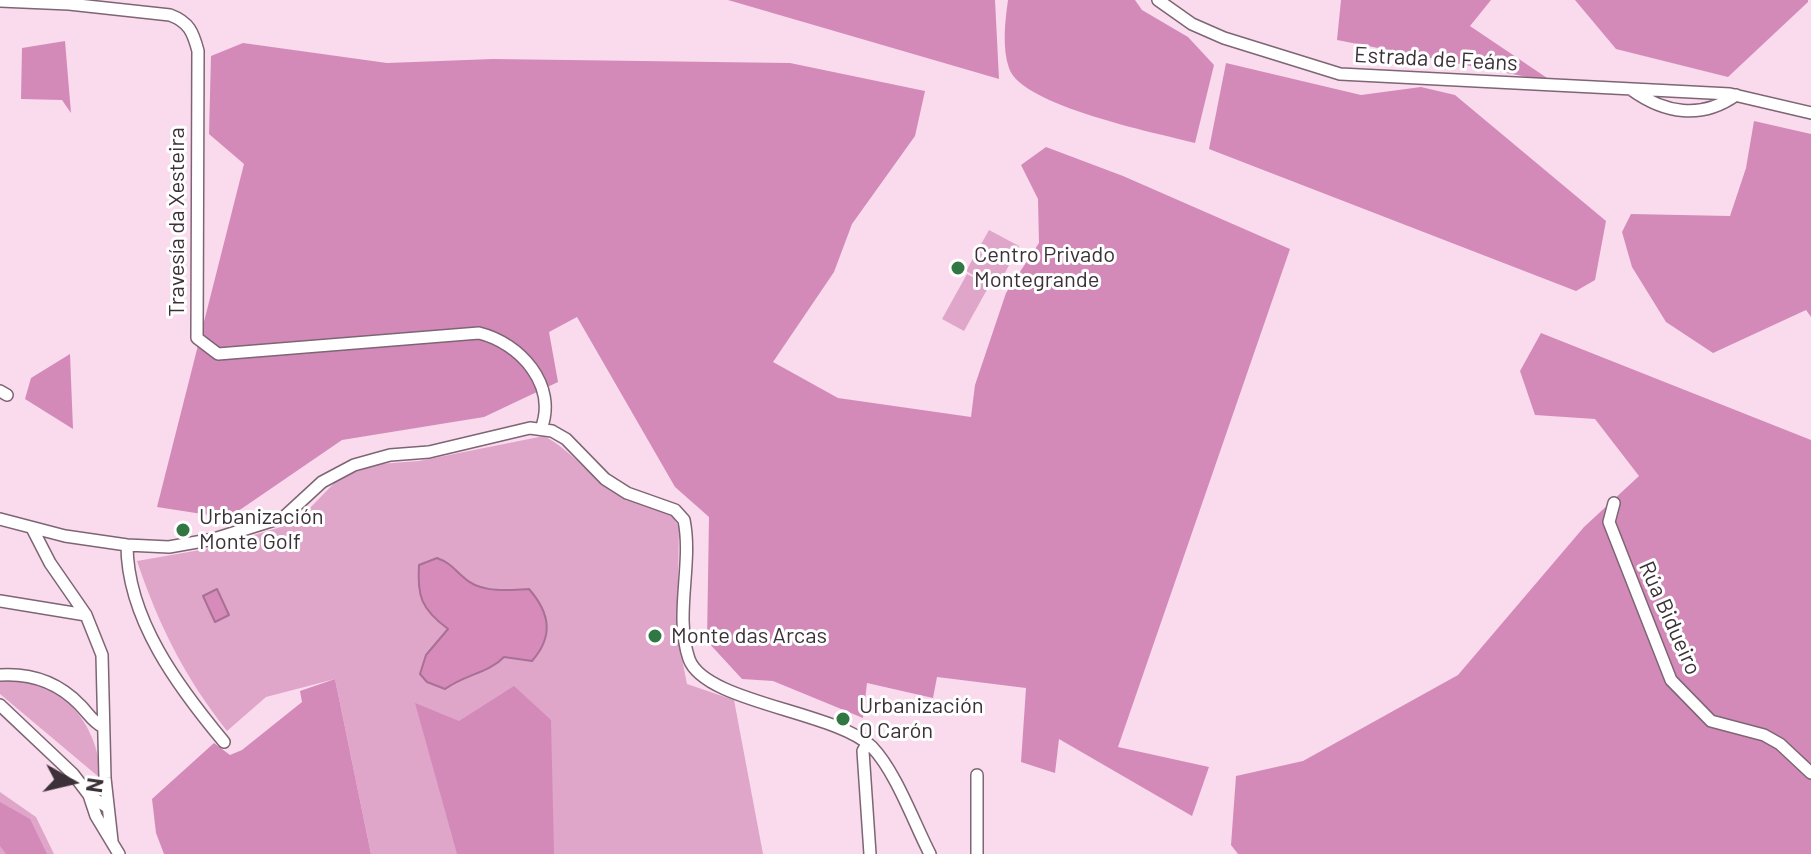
<!DOCTYPE html>
<html>
<head>
<meta charset="utf-8">
<style>
	body { margin:0 }
	#map { position:relative; width:1811px; height:854px; overflow:hidden; background:#f9dbed; font-family:Barlow,sans-serif }
	canvas { display:block }
	.north { position:absolute; left:32px; top:742px; width:80px; height:80px; -webkit-text-stroke:6px #fff; paint-order:stroke; rotate:98deg; font-size:22px; font-weight:700; line-height:32px; text-align:center; color:#3c3138 }
	.north::after { content:''; display:block; margin:auto; width:28px; height:36px; background:#3c3138; clip-path:polygon(50% 0,100% 100%,50% 72%,0 100%) }
</style>
</head>
<body>
<div id="map">
<canvas width="1811" height="854"></canvas>
<div class="north">N</div>
</div>
<script>
const c = document.querySelector('canvas').getContext('2d');
c.lineJoin = 'round';
function fill(path, color) { c.fillStyle = color; c.fill(path, 'evenodd'); }
function stroke(path, color, width, dash) { c.strokeStyle = color; c.lineWidth = width; c.lineCap = dash ? 'butt' : 'round'; c.setLineDash(dash || []); c.stroke(path); }
function drawText(font, color, halo, rows, align = 'center') {
  c.font = font + ' Barlow,sans-serif'; c.lineWidth = 6; c.setLineDash([]); c.textBaseline = 'middle'; c.strokeStyle = halo; c.fillStyle = color; for (const [text, x, y, turn = 0] of rows) {
    c.save(); c.translate(x, y); c.rotate((+turn || 0) * Math.PI / 180); c.textAlign = isNaN(turn) ? turn : align; if (halo) c.strokeText(text, 0, 0); c.fillText(text, 0, 0); c.restore();
  }
}
fill(new Path2D(`
	M989,230L1019,246L997,288L966,271Z
	M967,274L989,286L964,331L942,319Z
	M544,436C573,451 590,478 618,495C634,504 655,507 672,515L679,527L677,634L687,684L734,700L763,854H371L335,679L266,697L227,731C184,676 159,626 137,561L206,549L281,527L309,509L340,477L379,464L419,461Z
	M0,682C57,672 101,725 100,778L0,694Z
	M0,792L36,817L54,854H0Z`), '#dfa6c9');
fill(new Path2D(`
	M728,0H995L999,79Z
	M1008,0H1135L1142,10L1188,37L1214,65L1195,143C1157,133 1021,106 1009,68C1002,48 1005,21 1008,0Z
	M1341,0H1491L1470,26L1553,82L1337,40Z
	M1575,0H1808V2L1728,77L1616,49Z
	M65,41L71,113L62,100L21,99L22,48Z
	M243,43L387,63L493,59L790,63L925,91L915,136L852,224L834,272L773,362L838,398L971,417L975,385L1006,293L1039,243L1038,199L1021,165L1046,147L1123,176L1290,249L1118,747L1209,767L1192,816L1059,739L1055,773L1021,762L1026,688L937,677L933,698L867,683L863,718L773,681L742,679L707,641L709,517L675,487L577,317L549,332L558,382L484,417L342,440L228,518L157,507L244,164L209,134L211,56Z
	M1226,63L1361,95L1421,87L1455,95L1606,221L1595,280L1576,291L1209,149Z
	M1754,121L1811,134V317L1806,310L1713,353L1666,322L1632,267L1622,232L1631,214L1730,216L1746,168Z
	M1541,333L1811,440V854H1238L1231,845L1236,776L1303,761L1458,675L1584,527L1639,476L1595,419L1535,415L1520,371Z
	M70,354L73,429L25,399L31,378Z
	M335,679L371,854H164L156,833L152,799L214,743L230,755L242,750L302,702L300,691Z
	M514,686L551,720L554,854H457L415,703L459,721Z
	M0,802L30,819L47,854H6L0,846Z`), '#d48ab9');
const water = new Path2D(`
	M437,558C450,563 452,567 462,576C480,594 506,590 529,589C550,613 554,636 532,661L504,657C489,673 466,674 445,689L427,682L420,674L426,655L448,629C421,609 417,596 419,565Z
	M217,589L229,615L215,622L203,596Z`);
fill(water, '#d68bbb');
stroke(water, '#a87094', 2);
const minor = new Path2D(`
	M1158,0L1192,24L1224,38L1340,74L1730,94L1811,113
	M0,1L69,4L170,15C189,22 193,32 198,51L197,338L218,354L479,333C520,343 558,385 541,429
	M1632,90C1664,113 1701,120 1736,95
	M0,391L7,395
	M1614,503L1609,522L1671,680L1711,721L1764,735L1780,744L1811,773
	M0,519L65,536L127,545L169,547L214,539L284,517L322,482L354,465L390,455L429,452L530,428L552,431L566,439L605,479L627,493L675,510L684,520C693,564 674,615 689,659C705,703 835,711 872,747C896,772 914,823 930,854
	M32,528L50,563L86,615L102,655L105,778L112,841
	M127,545C127,619 179,688 224,742
	M0,601L86,615
	M0,675C32,673 58,682 80,705C88,713 93,722 103,727
	M0,705L73,774L89,795L107,807
	M867,744L863,751L870,854
	M89,795L96,816L119,854
	M977,854V775`);
stroke(minor, '#7e6574', 14);
stroke(minor, '#fff', 11);
for (const [x, y, r, color] of [
	[958,268,8,"#307743"],
	[183,530,8,"#307743"],
	[655,636,8,"#307743"],
	[843,719,8,"#307743"]
]) { const dot = new Path2D(); dot.arc(x, y, r, 0, 2 * Math.PI); c.fillStyle = color; c.fill(dot); stroke(dot, '#fff', 3); }
drawText('22px', '#3c3138', '#fff', [
	["Estrada de Feáns",1436,59,3],
	["Travesía da Xesteira",177,222,-90],
	["Rúa Bidueiro",1670,618,66]
]);
drawText('22px', '#3c3138', '#fff', [
	["Centro Privado",974,255],
	["Montegrande",974,280],
	["Urbanización",199,517],
	["Monte Golf",199,542],
	["Monte das Arcas",671,636],
	["Urbanización",859,706],
	["O Carón",859,731]
], 'left');
</script>
</body>
</html>
